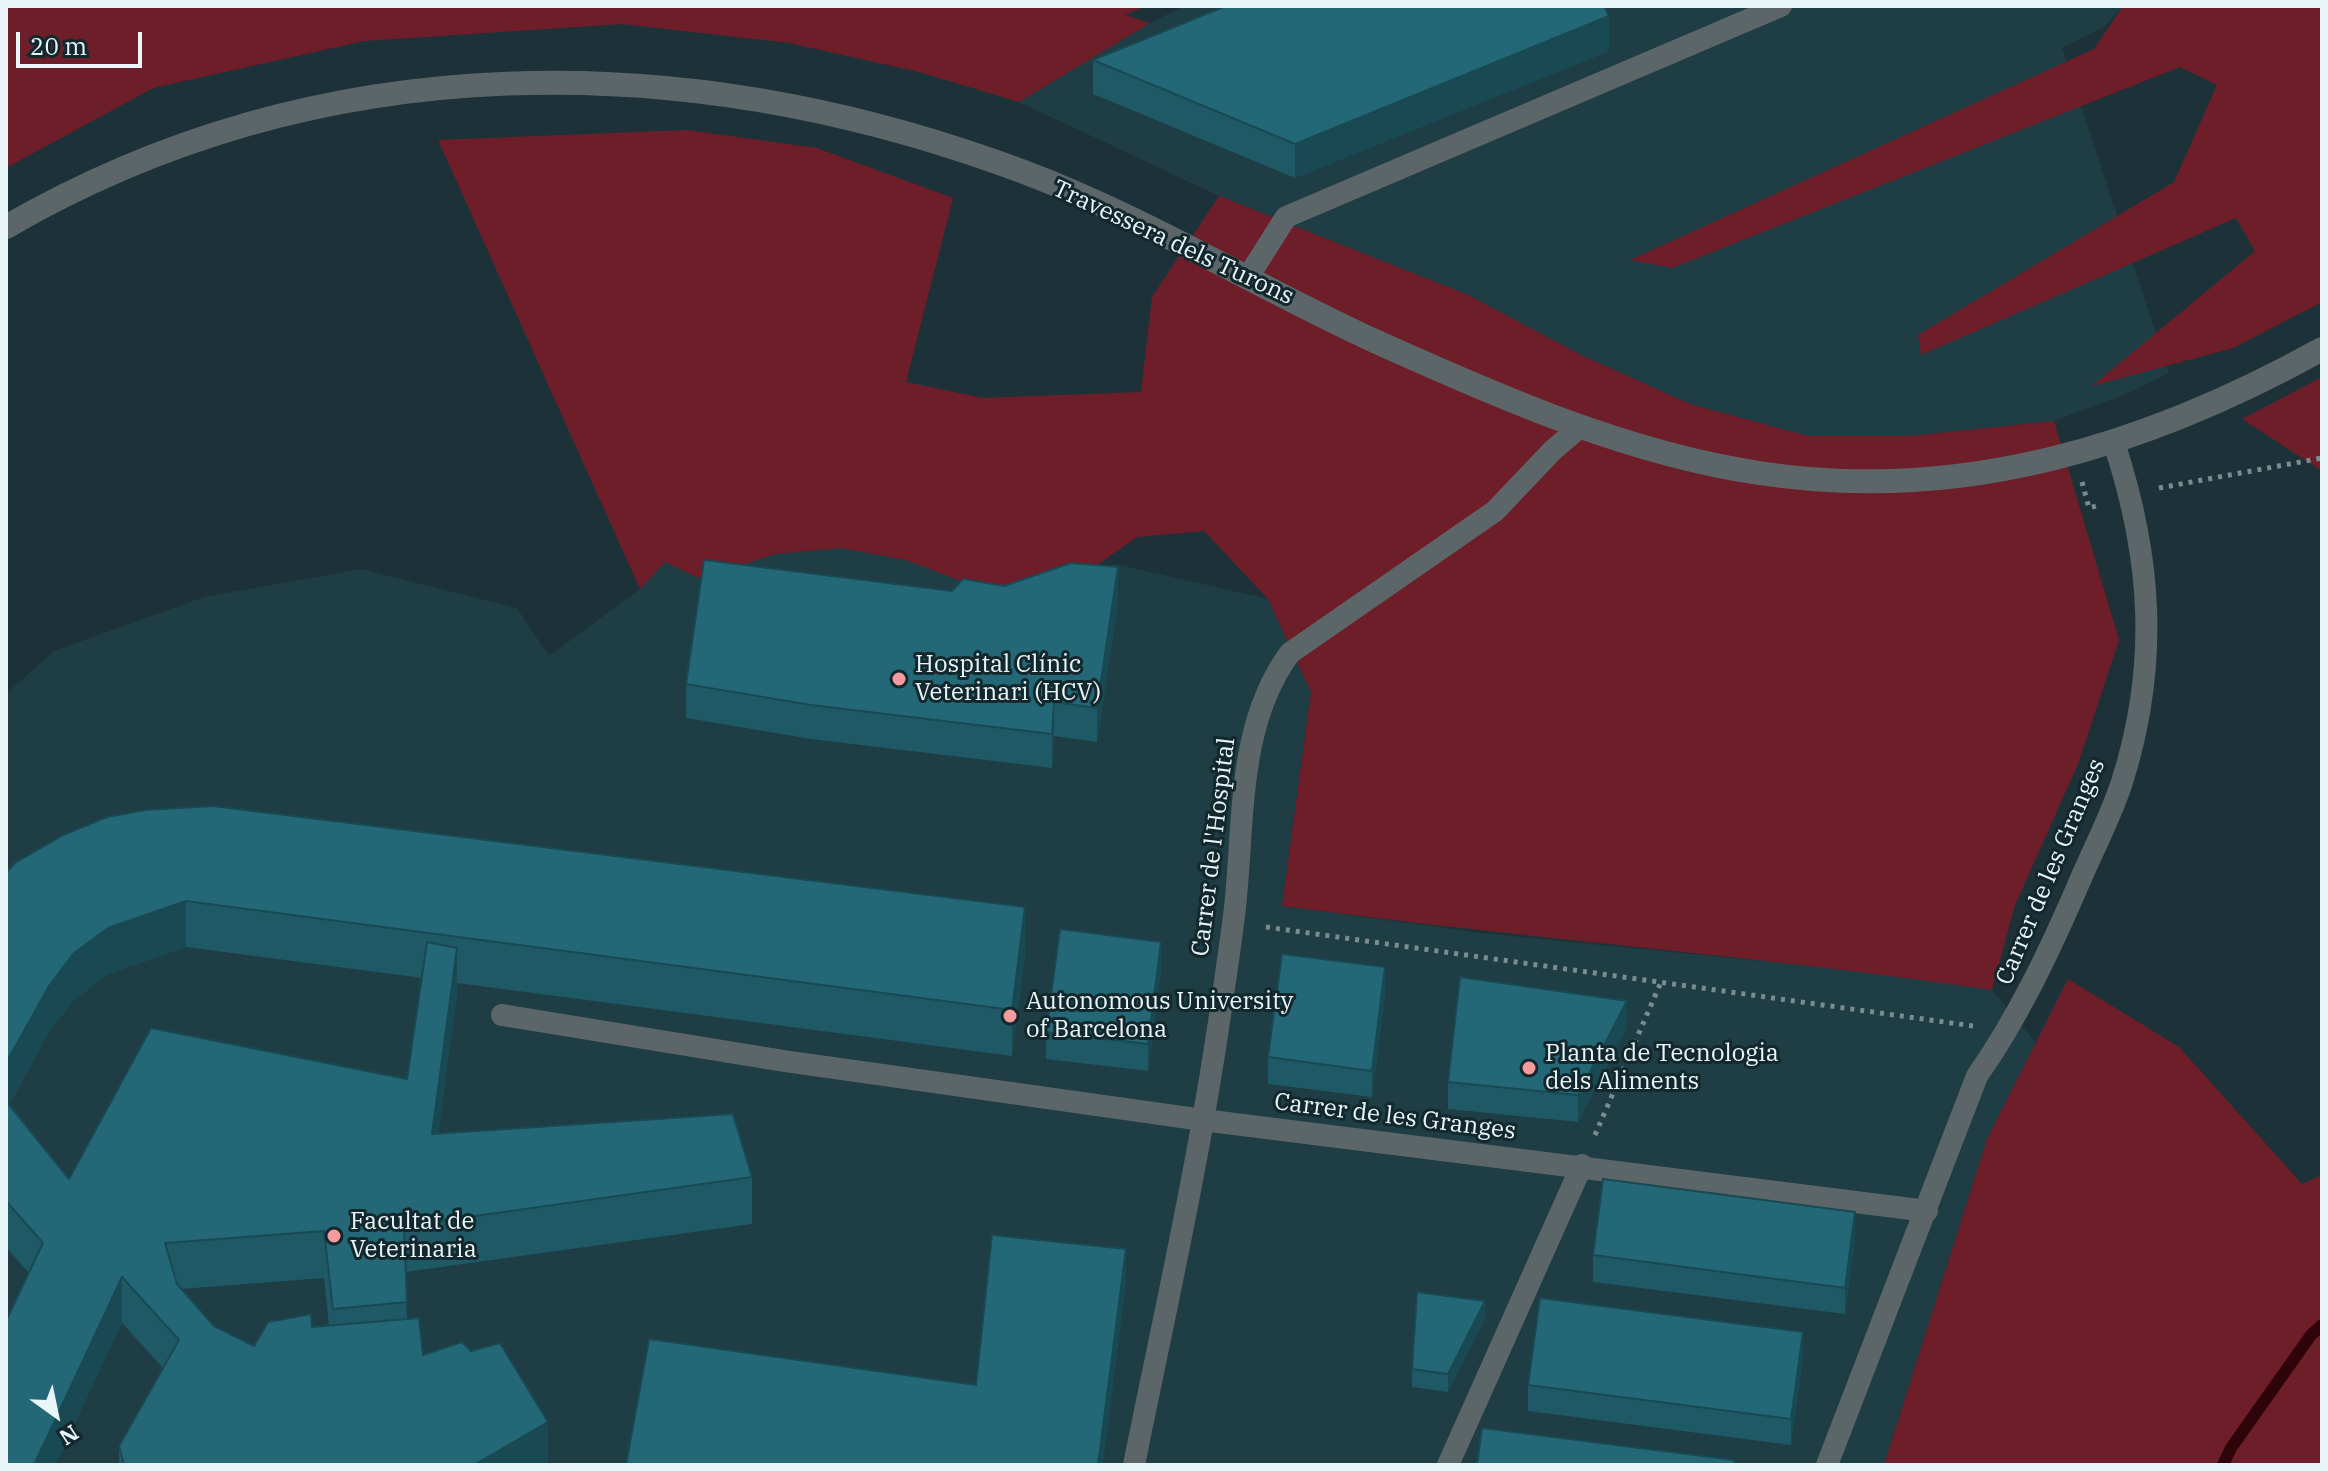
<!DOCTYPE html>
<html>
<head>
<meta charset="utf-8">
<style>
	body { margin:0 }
	#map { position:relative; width:2328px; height:1471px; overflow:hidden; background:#1d3238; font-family:"IBM Plex Serif",serif }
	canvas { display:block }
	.frame { position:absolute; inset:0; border:8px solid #e9f6f9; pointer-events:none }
	.north { position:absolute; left:16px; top:1375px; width:80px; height:80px; -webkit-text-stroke:6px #13282d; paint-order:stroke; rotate:147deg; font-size:22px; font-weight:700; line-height:32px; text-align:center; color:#e9f6f9 }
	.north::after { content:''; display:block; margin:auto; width:28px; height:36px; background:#e9f6f9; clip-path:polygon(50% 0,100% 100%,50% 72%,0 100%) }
	.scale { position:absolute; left:16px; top:32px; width:126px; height:36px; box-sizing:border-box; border:4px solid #e9f6f9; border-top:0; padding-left:10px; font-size:24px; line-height:28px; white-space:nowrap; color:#e9f6f9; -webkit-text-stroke:6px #13282d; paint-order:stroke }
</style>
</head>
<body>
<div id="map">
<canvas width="2328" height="1471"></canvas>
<div class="frame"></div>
<div class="north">N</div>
<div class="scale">20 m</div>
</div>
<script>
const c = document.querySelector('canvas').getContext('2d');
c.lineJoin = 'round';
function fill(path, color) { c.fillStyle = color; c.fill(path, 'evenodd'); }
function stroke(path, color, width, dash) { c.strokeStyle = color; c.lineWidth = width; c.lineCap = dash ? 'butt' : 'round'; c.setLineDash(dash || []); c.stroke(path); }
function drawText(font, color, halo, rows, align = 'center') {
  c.font = font + ' "IBM Plex Serif",serif'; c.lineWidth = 6; c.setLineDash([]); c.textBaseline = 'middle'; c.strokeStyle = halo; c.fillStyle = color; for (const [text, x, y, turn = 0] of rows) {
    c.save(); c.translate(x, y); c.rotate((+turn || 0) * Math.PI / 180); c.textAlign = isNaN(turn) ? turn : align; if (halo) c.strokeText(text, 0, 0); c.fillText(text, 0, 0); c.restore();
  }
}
fill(new Path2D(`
	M1184,6H2123L2104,27L2062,48L2169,373L2126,394L2054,421L1909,436H1808L1690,404L1581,355L1468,295L1219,196L1019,102L1150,23Z
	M841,548L906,560L1077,579L1116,564L1268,599L1311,692L1282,906L1481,933L1862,971L1992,990L2036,1043L1987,1139L1884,1465H6V694L54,651L204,597L361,569L517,608L549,656L640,589L665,562L701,579L775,554Z`), '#1e3d44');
fill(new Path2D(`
	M6,6H1146L1125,15L1150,23L1019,102L919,72L789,43L622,24L364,41L153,88L6,168Z
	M2123,6H2322V302L2233,348L2092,386L2255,251L2236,218L1921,355L1918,335L2174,182L2217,85L2180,67L1672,268L1630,260L2094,49Z
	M687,130L817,148L953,198L906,382L983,398L1141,392L1152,297L1219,196L1468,295L1581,355L1690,404L1808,436H1909L2054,421L2119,640L2078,764L2015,905L1992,990C1756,955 1518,938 1282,906L1311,692L1268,599L1204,531L1137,537L1077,579L1013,601L906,560L841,548L775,554L701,579L665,562L640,589L438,140Z
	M2322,377V471L2242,419Z
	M2068,979L2179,1047L2302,1184L2322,1175V1465H1884L1987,1139Z`), '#6e1e29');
stroke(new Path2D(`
	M2223,1465L2231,1448L2311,1335L2322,1325`), '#2f030a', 12);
stroke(new Path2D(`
	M2082,482L2089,508L2100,505
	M2159,488L2322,458
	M1266,927L1973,1026
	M1595,1135L1661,982`), '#7b8c91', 5, [4, 6]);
stroke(new Path2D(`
	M1248,277L1286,217L1781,6
	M502,1015L784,1061L1203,1120L1927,1211
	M1134,1465C1157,1350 1183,1235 1203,1120C1215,1052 1225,984 1234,916C1245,828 1235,727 1290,653L1495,511L1553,450L1580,427
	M1448,1465L1582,1165
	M1827,1465L1977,1076C2019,1016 2050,950 2079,883C2093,850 2111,816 2122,782C2159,665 2152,558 2114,443`), '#5c6668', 22);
stroke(new Path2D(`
	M6,227C322,44 687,46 1024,172C1146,218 1259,288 1377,342C1499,397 1626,453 1759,473C1961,504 2147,446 2322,349`), '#5c6668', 24);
fill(new Path2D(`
	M1609,51L1295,178L1093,94V60Z
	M1004,586L1118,602L1097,742L1054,736L1052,768L811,739L686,718V684L952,591Z
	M6,873L1025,953L1012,1056L457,983V994L438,1134L752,1177V1224L405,1272L407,1319L423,1355L548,1465H119V1446L163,1368L122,1323L55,1465H6L29,1273L6,1247ZM186,947L422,978L407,1079L69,1179L9,1105L49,1032L74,1000L108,974ZM324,1278L329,1326L312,1327L254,1346L214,1326L181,1289Z
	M1161,969L1148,1071L1046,1059V1032Z
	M1385,993L1372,1097L1268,1084V1057Z
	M1627,1028L1578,1122L1448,1109V1082Z
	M1855,1238L1845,1314L1593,1282V1255Z
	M1485,1319L1448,1392L1412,1387V1369Z
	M1803,1358L1791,1445L1528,1411V1385Z`), '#1f5966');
fill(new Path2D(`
	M1609,16V51L1295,178V144Z
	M1118,567V602L1097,742V708Z
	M1054,702V736L1052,768V734Z
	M186,901V947L108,974L74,1000L49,1032L6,1110V1063L49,986L74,953L108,928Z
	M1025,907V953L1012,1056V1010Z
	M1161,942V969L1148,1071V1044Z
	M457,948V994L432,1181V1134Z
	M1385,967V993L1372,1097V1071Z
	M1627,1001V1028L1578,1122V1095Z
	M1855,1212V1238L1845,1314V1288Z
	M1126,1249V1283L1103,1465H1098Z
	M122,1277V1323L55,1465H34Z
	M1485,1301V1319L1448,1392V1374Z
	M1803,1332V1358L1791,1445V1419Z
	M548,1422V1465H474Z`), '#194953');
const building = new Path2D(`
	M1226,6H1604L1609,16L1295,144L1093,60Z
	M704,560L952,591L963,579L1004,586L1071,563L1118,567L1097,708L1054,702L1052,734L811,705L686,684Z
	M213,806L1025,907L1012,1010L186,901L108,928L74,953L49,986L6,1063V873L15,863L63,835L107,817L146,810Z
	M1060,929L1161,942L1148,1044L1046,1032Z
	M427,942L457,948L432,1134L733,1114L752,1177L404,1226L407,1302L333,1309L324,1231L165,1243L177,1284L214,1326L254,1346L268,1322L311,1314L312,1327L419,1318L423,1355L462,1342L471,1351L500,1343L548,1422L474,1465H124L119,1446L179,1340L122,1277L34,1465H6V1321L43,1243L6,1201V1101L69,1179L151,1028L407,1079Z
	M1282,954L1385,967L1372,1071L1268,1057Z
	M1460,977L1627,1001L1578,1095L1448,1082Z
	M1603,1179L1855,1212L1845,1288L1593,1255Z
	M992,1235L1126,1249L1098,1465H626L649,1339L976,1385Z
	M1417,1292L1485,1301L1448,1374L1412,1369Z
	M1540,1298L1803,1332L1791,1419L1528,1385Z
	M1482,1428L1734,1460V1465H1477Z`);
fill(building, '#246877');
stroke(building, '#194953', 2);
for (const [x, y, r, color] of [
	[899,679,8,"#f59b9e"],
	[1010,1016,8,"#f59b9e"],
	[1529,1068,8,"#f59b9e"],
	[334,1236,8,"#f59b9e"]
]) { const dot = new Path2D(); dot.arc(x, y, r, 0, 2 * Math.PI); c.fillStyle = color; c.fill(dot); stroke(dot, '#13282d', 3); }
drawText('24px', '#e9f6f9', '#13282d', [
	["Travessera dels Turons",1173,243,25],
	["Carrer de l'Hospital",1214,847,-83],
	["Carrer de les Granges",2051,872,-67],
	["Carrer de les Granges",1395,1117,7]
]);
drawText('24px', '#e9f6f9', '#13282d', [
	["Hospital Clínic",915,665],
	["Veterinari (HCV)",915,693],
	["Autonomous University",1026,1002],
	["of Barcelona",1026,1030],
	["Planta de Tecnologia",1545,1054],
	["dels Aliments",1545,1082],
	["Facultat de",350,1222],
	["Veterinaria",350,1250]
], 'left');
</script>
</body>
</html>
